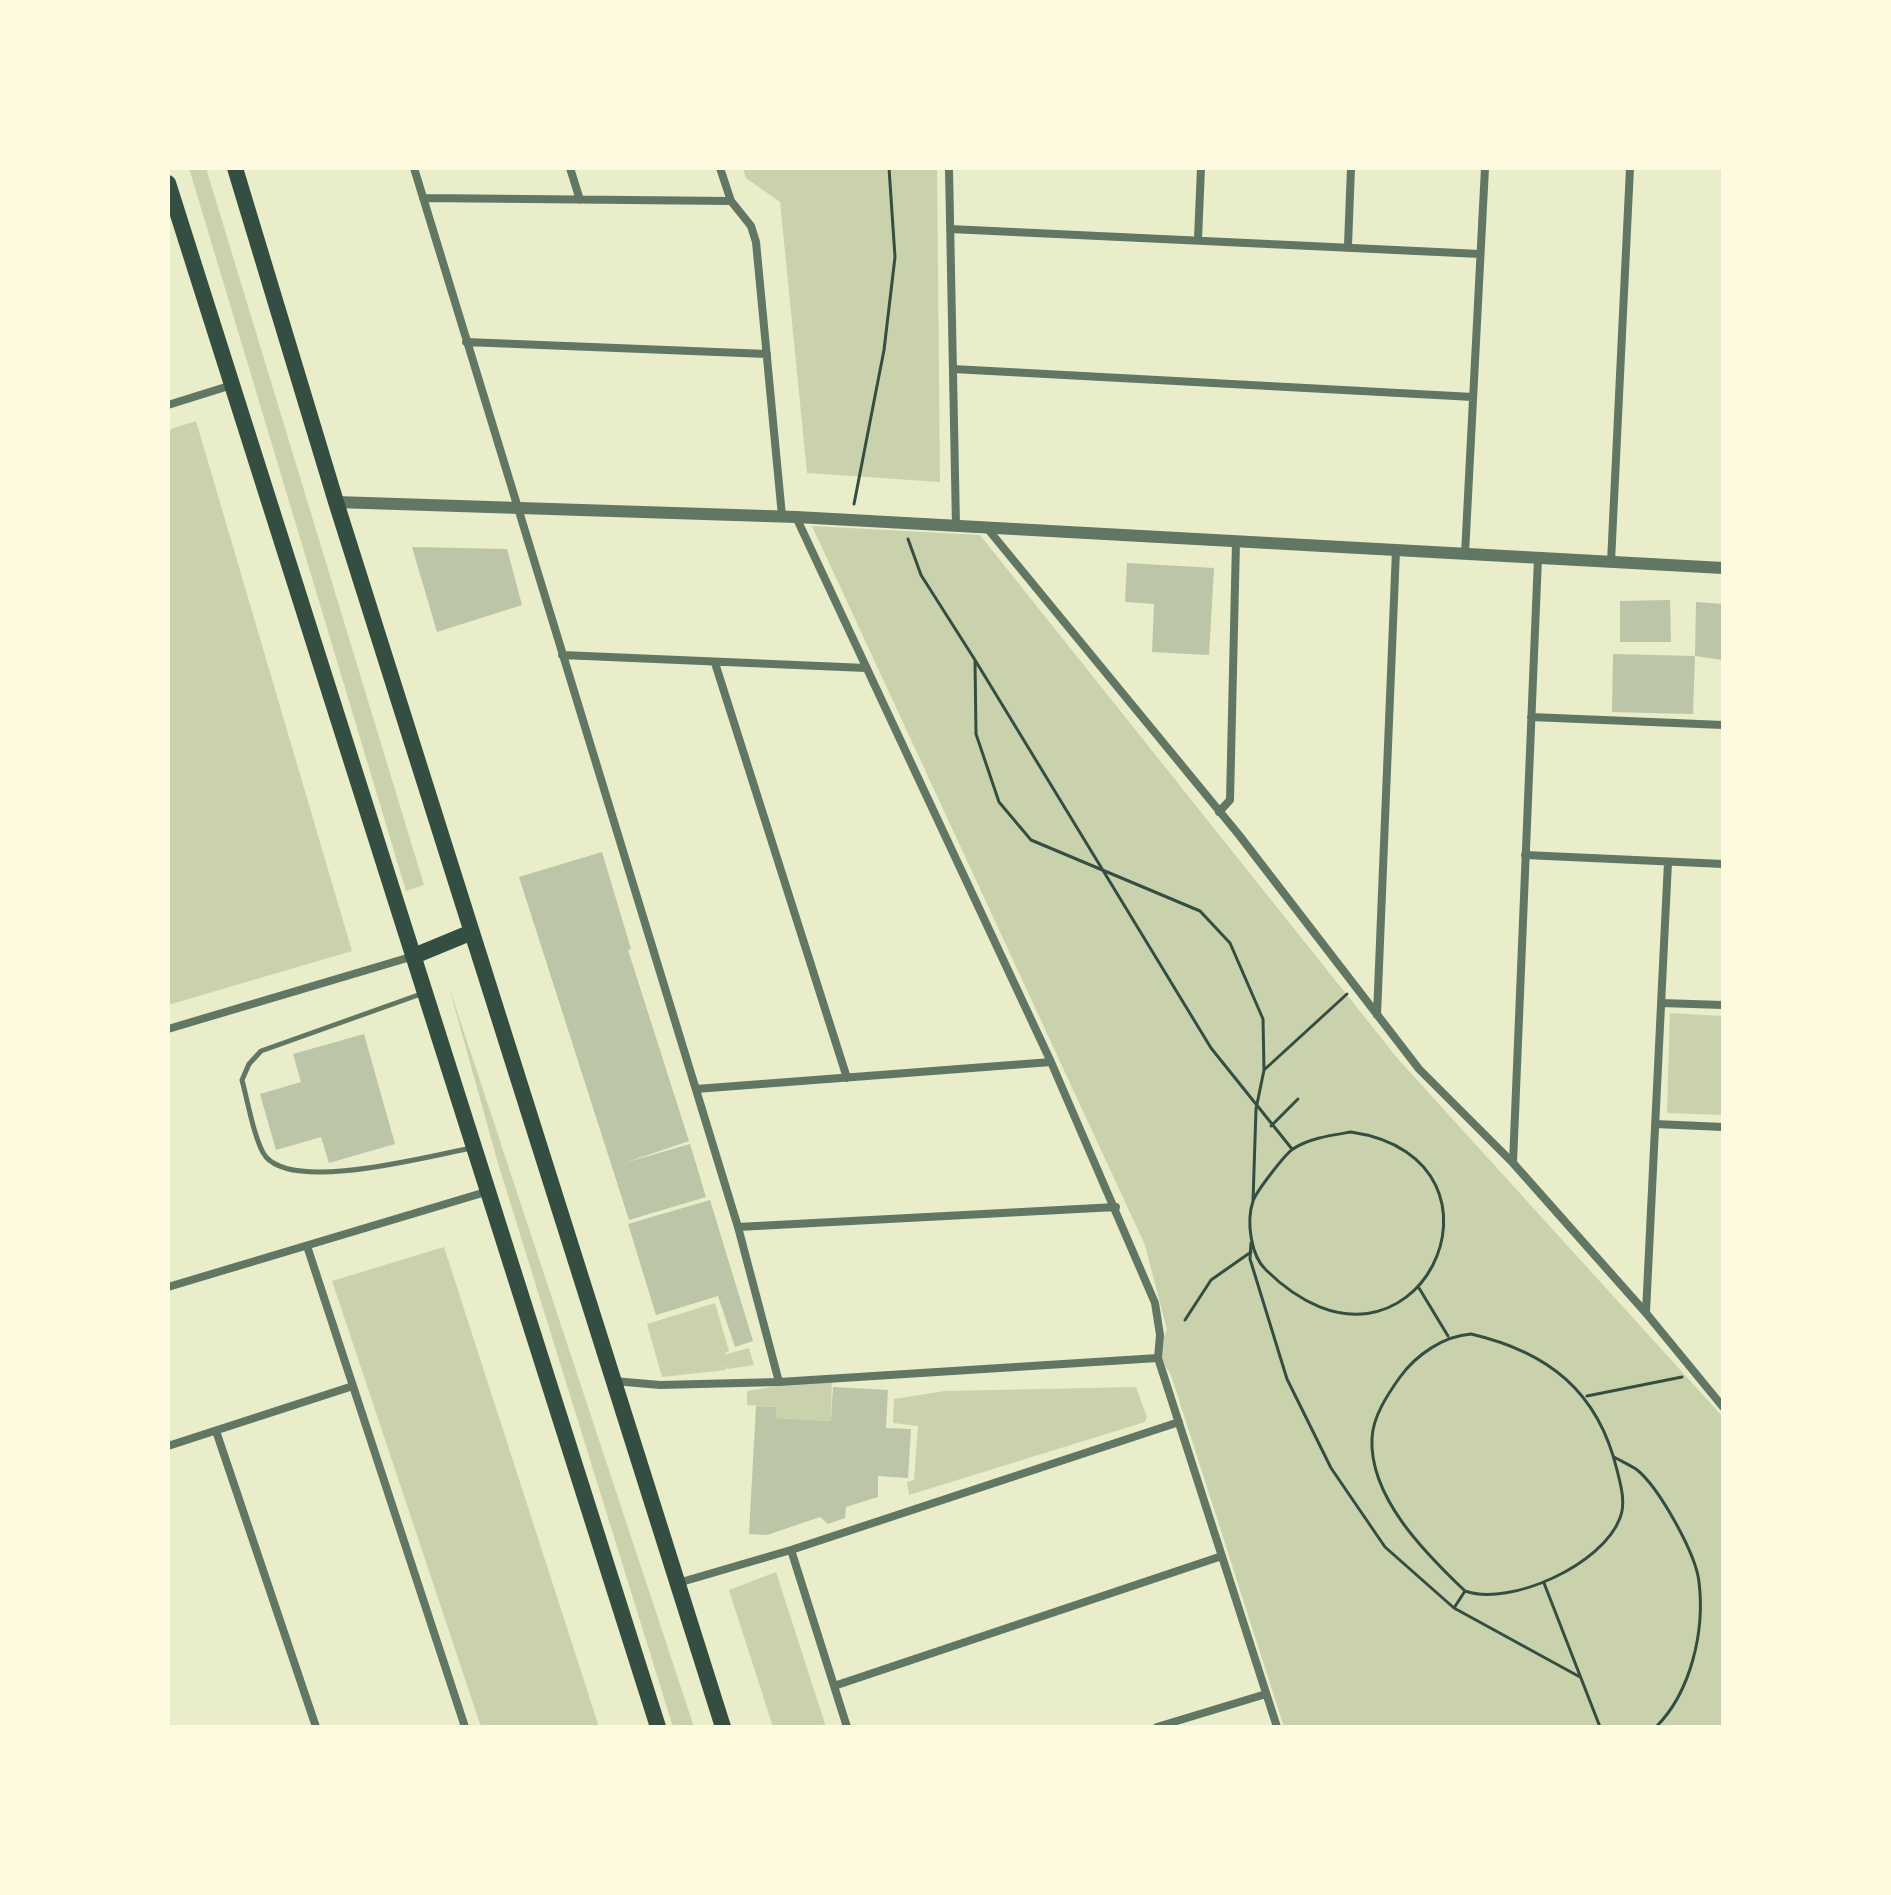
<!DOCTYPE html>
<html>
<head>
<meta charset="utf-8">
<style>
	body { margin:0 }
	#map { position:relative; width:1891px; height:1895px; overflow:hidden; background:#e9edc9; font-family:Roboto,sans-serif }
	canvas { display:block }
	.frame { position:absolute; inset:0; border:170px solid #fefae0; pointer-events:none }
</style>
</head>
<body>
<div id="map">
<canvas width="1891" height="1895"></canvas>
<div class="frame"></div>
</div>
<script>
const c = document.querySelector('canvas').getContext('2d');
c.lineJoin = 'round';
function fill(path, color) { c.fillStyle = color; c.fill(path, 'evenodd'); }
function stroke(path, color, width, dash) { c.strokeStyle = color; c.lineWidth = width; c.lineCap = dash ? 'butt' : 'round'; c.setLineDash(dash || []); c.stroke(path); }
fill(new Path2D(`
	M189,168H206L424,885L406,891Z
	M743,168H937L940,482L807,473L780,202L746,178Z
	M196,421L352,951L168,1005V430Z
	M812,526L980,535L1398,1059L1723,1417V1727H1284L1171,1375L1156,1352L1167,1330L1145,1245Z
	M449,987L694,1727H673L497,1160Z
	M1670,1013L1723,1016V1115L1667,1113Z
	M444,1247L599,1727H481L332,1281Z
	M715,1303L729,1351L723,1355L749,1348L754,1365L727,1369L725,1365L726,1370L662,1377L647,1324Z
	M832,1377L831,1421L776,1418V1407L747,1405V1391Z
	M1136,1387L1147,1417L1145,1422L909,1495L907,1482L914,1480L918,1426L893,1423L894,1399L945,1391Z
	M776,1572L826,1727H773L729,1590Z`), '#cad2ad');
fill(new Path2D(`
	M412,547L507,549L522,605L437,632Z
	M1127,563L1214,568L1209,655L1152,652L1154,604L1125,602Z
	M1670,600L1671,642H1620V601Z
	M1696,602L1723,604V660L1695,656L1693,714L1612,712L1613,654L1695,656Z
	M602,852L631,949L628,950L689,1141L624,1163L690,1144L706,1197L629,1220L519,877Z
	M364,1034L395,1144L329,1163L321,1137L276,1150L260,1094L301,1082L293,1054Z
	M710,1200L753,1341L735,1347L718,1296L656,1315L628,1224Z
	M833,1387L888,1390L886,1428L911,1429L908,1478L878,1476V1497L846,1507L845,1518L828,1524L820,1517L767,1535L749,1534L756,1406L776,1407V1418L831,1421Z`), '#bcc5a7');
stroke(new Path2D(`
	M854,504L884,350L895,257L889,168
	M908,539L921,575L975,660L976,734L999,802L1031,840L1200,911L1230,943L1263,1019L1264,1070
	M975,660L1211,1048L1292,1149
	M1271,1126L1298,1099
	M1351,1132C1534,1159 1414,1415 1266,1270C1251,1256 1246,1222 1253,1201C1256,1192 1285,1154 1293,1149C1309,1138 1333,1135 1351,1132Z
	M1253,1201L1256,1109L1264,1070L1347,994
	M1251,1243L1250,1259L1287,1379L1331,1468L1385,1547L1454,1608L1580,1677
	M1419,1288L1448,1336
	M1185,1320L1211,1280L1251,1252
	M1471,1334C1548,1352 1598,1391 1617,1470C1621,1486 1626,1503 1620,1518C1603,1564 1511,1607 1465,1591C1425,1553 1369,1497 1372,1438C1373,1416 1388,1394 1400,1377C1417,1354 1444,1336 1471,1334Z
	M1587,1396L1682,1377
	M1614,1457C1621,1461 1630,1465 1636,1469C1659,1487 1696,1554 1699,1582C1705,1631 1691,1692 1656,1727
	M1544,1583L1600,1727
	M1454,1608L1465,1591`), '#344e41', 3);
stroke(new Path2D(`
	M421,994L261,1051L249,1064L242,1080C247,1098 255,1144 266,1157C297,1192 428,1156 472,1148`), '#617663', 5);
stroke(new Path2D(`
	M414,168L738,1227L779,1382
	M570,168L580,200
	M720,168L731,201L751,226L756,242L782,516
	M949,168L956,526
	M423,198L731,201
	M950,229L1480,254
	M1198,239L1201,168
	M1348,245L1351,168
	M466,342L767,354
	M953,369L1473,397
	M168,405L232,385
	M796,517L1051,1062L1155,1303L1160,1335L1158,1358L1277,1727
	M987,528L1239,835L1419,1069L1513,1163L1646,1313L1723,1407
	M1465,554L1485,168
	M1611,562L1630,168
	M562,655L866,668
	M715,663L847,1078
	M1531,717L1723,725
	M1219,812L1230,800L1236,542
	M1525,855L1723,864
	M1661,1003L1723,1005
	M1377,1015L1396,550
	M168,1029L414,956
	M696,1089L1051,1062
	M1655,1124L1723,1127
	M1513,1163L1538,558
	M738,1227L1116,1207
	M307,1246L465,1727
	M168,1287L489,1191
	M1646,1312L1668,862
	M614,1381L660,1385L779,1382L1158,1358
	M216,1431L316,1727
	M168,1446L353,1386
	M791,1550L847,1727
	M678,1583L791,1550L1179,1422
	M834,1686L1222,1556
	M1157,1727L1266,1694`), '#617663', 8);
stroke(new Path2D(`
	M336,502L796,517L1723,568`), '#617663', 12);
stroke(new Path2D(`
	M235,168L336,502L723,1727
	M168,183L658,1727
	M414,956L472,932`), '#344e41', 16);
</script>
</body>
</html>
